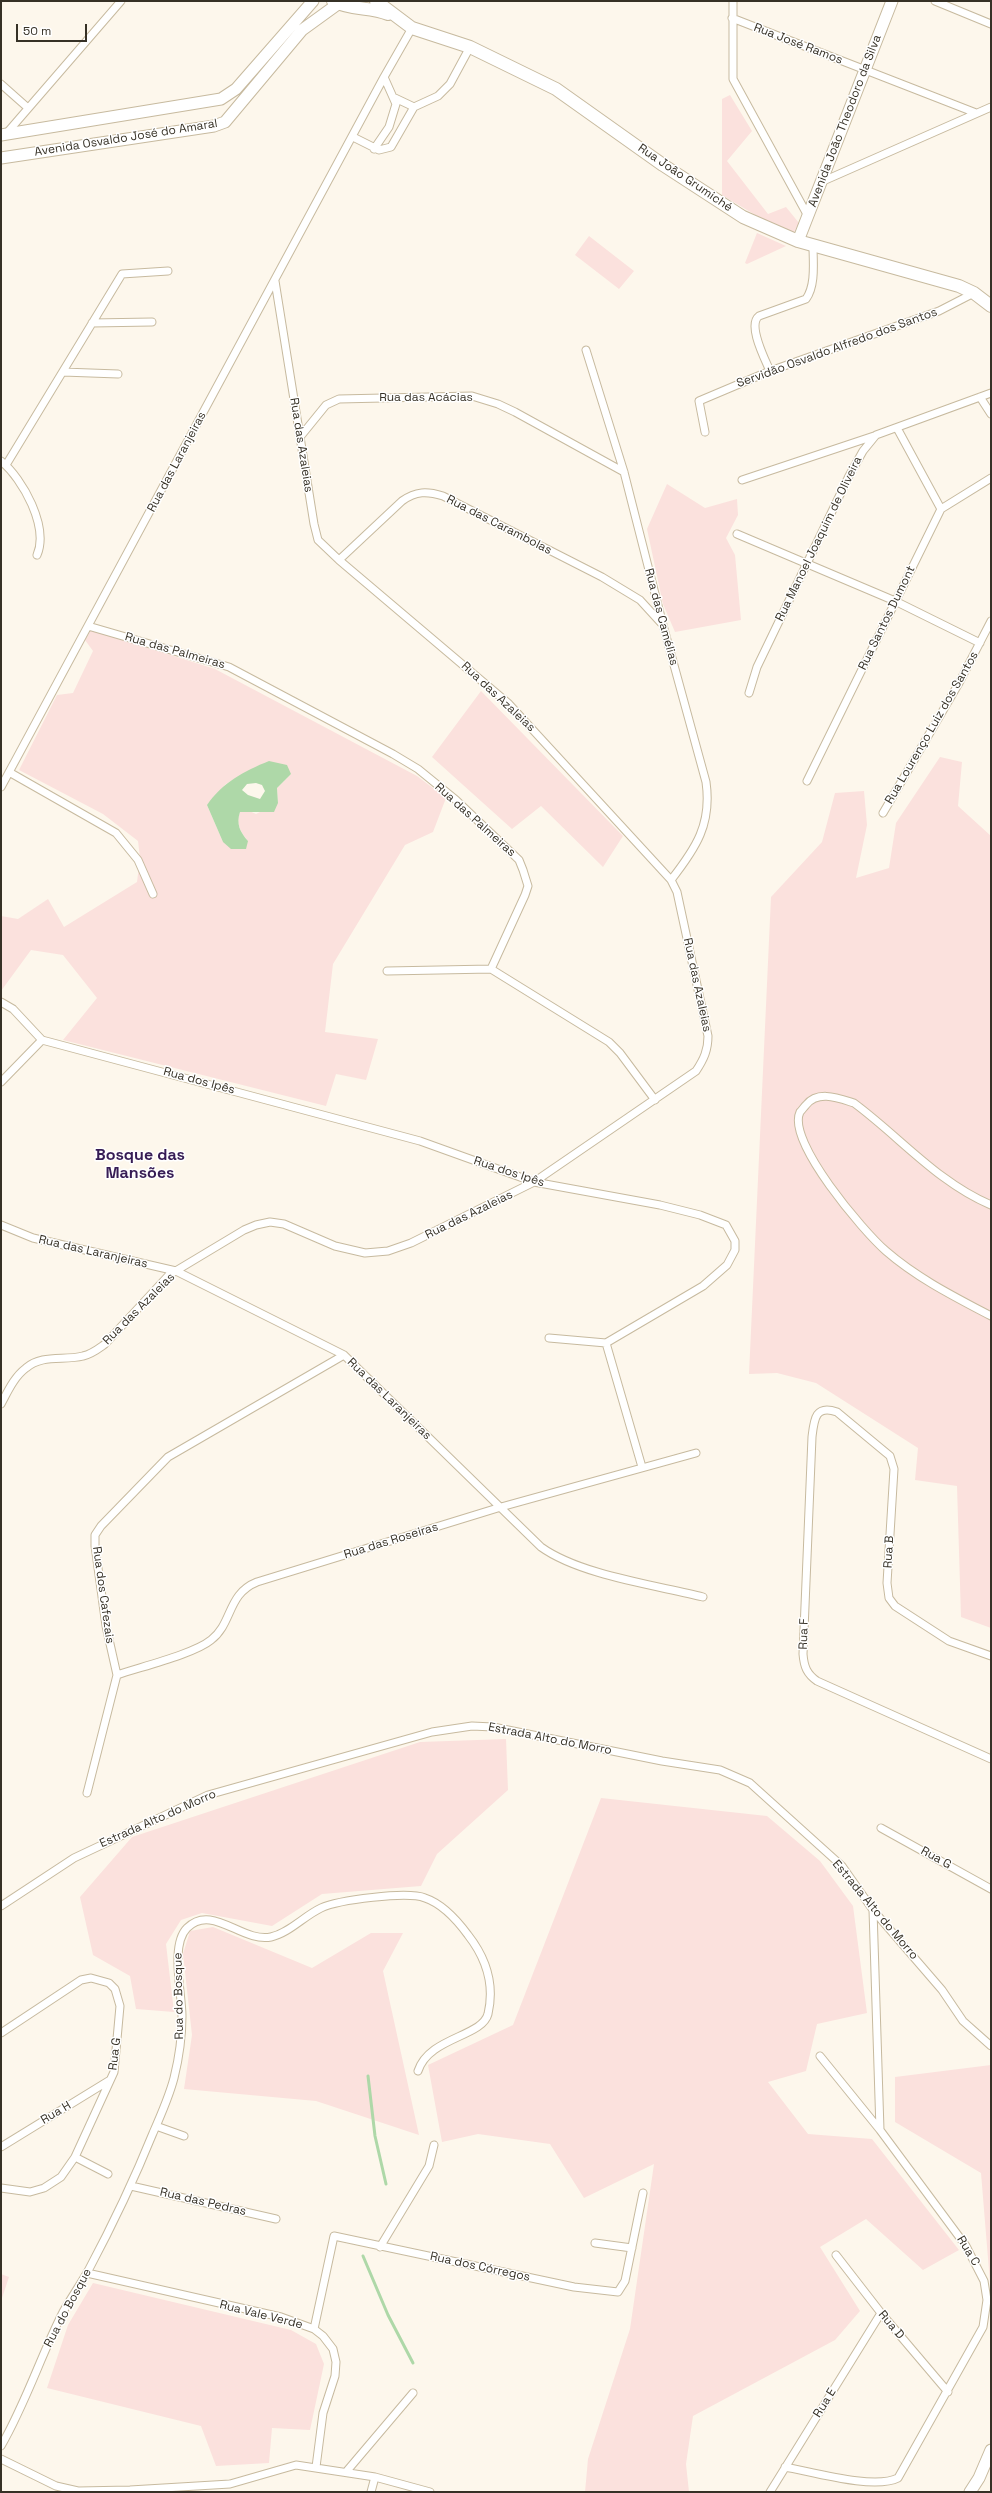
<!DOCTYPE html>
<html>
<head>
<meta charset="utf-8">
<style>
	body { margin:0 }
	#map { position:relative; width:992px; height:2493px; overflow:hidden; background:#fdf7ec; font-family:"Space Grotesk",sans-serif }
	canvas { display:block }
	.frame { position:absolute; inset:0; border:2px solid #363126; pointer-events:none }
	.scale { position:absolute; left:16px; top:24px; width:71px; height:18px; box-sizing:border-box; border:2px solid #363126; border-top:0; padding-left:5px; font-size:12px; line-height:14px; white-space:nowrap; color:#363126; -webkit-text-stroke:3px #fff; paint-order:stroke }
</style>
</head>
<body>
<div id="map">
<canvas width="992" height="2493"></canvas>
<div class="frame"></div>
<div class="scale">50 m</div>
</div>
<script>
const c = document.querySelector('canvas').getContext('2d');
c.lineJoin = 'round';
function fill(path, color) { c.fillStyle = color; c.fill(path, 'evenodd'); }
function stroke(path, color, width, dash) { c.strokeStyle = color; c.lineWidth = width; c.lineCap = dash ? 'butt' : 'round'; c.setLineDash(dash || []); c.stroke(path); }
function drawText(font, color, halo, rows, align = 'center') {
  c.font = font + ' "Space Grotesk",sans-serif'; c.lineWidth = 3; c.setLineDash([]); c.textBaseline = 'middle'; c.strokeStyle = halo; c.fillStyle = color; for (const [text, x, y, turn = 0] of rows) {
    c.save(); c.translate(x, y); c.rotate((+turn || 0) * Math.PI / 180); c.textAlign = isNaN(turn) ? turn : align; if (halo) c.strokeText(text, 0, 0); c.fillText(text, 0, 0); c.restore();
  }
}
fill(new Path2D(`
	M730,95L752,131L727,161L768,214L786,207L799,223L794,232L787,234L722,195V99Z
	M757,233L786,246L747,264L745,263Z
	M589,236L634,271L619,289L575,255Z
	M667,484L705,508L737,499L738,515L726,538L735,555L741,620L675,632L663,604L647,529Z
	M91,630L215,669L417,776L446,798L433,832L405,845L333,964L325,1032L378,1039L366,1080L336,1074L326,1106L63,1040L97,998L63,955L31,950L1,991V916L18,919L48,899L64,927L137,882L140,858L138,841L103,814L19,770L57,695L73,693L93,651L85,640ZM243,774H291L277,788L278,803L256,814L247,810L240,812C236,823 240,832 248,841L223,842L207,805L226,784Z
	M481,691L623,836L603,867L541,806L512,829L432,757Z
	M940,757L962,762L958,806L991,836V1628L961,1617L957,1486L915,1480L918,1448L816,1383L777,1373L749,1374L771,897L822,842L835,793L864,791L867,825L856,878L889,868L896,823Z
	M506,1739L508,1790L437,1854L421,1886L322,1894L272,1926L202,1913L181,1920L166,1944L174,2012L136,2009L130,1976L93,1955L80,1897L132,1837L420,1742Z
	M601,1798L767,1816L820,1861L853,1906L867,2013L817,2024L806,2071L768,2082L808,2134L872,2139L959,2250L923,2270L866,2219L820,2247L860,2311L835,2340L693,2416L686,2464L689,2492H585L588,2459L630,2329L654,2164L584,2198L550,2144L478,2134L442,2142L428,2065L513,2025Z
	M213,1927L312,1968L371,1933H403L383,1971L419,2135L316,2101L184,2089L192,2035L183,1954L190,1931Z
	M991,2065V2295L981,2173L895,2122V2077Z
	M1,2274L9,2277L1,2301Z
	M93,2283L291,2330L316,2344L324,2364L310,2430L272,2428L269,2463L216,2466L201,2426L47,2388L68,2325Z`), '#fbe1dd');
fill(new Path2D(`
	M269,761L287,765L291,774L277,788L278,803L274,812H240C236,824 240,832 248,841L246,849H231L223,842L207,805C222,783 244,771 269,761ZM256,783L262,785L265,791L260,799L248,795L242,790L247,784Z`), '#aed8a8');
stroke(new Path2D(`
	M368,2076L375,2136L386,2184
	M363,2256L388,2315L413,2363`), '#aed8a8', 3);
const street = new Path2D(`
	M733,1V79L808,216
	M935,1L991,24
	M732,18L976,113
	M1,84L28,108
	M395,98L414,107
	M6,134L121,1
	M353,137L379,150L391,147L414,107L438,96L450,84L470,47
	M374,149L389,127L396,104L384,77L412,28
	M821,182L991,107
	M92,323L152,322
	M586,350L624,472L663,625L706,782C712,824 696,848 671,880
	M770,371C765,359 747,325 759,316L806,299C816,285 813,262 813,246
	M63,372L118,374
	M980,397L991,414
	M897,428L941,509
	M705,432L699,401L770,371L939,311L974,293
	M300,437L326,405L339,399L472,396L498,404L515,412L624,472
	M1,461C23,479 49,527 37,555
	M6,465L122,274L168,271
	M742,480L874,436
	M737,534L895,601L980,643
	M339,560L402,501C416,491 427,491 443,496L602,577L640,600L661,623
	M88,626L229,667L393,754L418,769L456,800L519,860L523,870L528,886L525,895L491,969L609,1042L620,1053L655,1100
	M749,693L757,667L849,476L863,451L876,435L991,393
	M9,772L116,833L138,860L153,894
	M807,781L941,509L991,478
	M1,787L384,77
	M883,813L959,683L991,621
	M387,971L491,969
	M1,1002L13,1009L42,1040L420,1141L534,1182L660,1205L700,1215L726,1225L735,1241V1250L727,1265L703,1286L606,1343L642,1467
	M1,1082L42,1040
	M991,1205C937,1182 900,1137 854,1103C838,1098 818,1090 806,1105C804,1107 802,1110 800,1112C786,1141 864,1232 886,1251C917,1278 955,1297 991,1316
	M1,1225L33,1238L176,1271L344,1355L541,1547C580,1575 655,1585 703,1597
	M549,1338L606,1343
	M1,1404C8,1391 14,1377 26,1368C42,1354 64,1361 83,1356C92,1354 98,1349 105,1344L169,1275L244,1230L256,1225L270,1222L284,1224L335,1246L365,1253L388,1251L411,1243L534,1182L696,1071C704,1059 708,1050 708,1036L677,892L671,880L509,704L339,560L318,540L314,524L275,281
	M991,1656L949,1641L895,1606L889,1598L887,1583L894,1469L890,1456L837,1412C815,1404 814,1420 812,1437L803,1654C804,1667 807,1674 817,1681L991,1759
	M117,1675C140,1667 194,1654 211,1640C233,1623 227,1594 257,1582L501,1507L696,1453
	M87,1793L117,1675L106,1626L95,1546V1535L101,1526L168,1457L344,1355
	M881,1828L991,1889
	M1,1906L74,1858L208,1795L432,1732L472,1726L493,1727L662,1761L720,1770L750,1783L842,1866L873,1910L942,1990L963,2021L991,2046
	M1,2033L81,1980L91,1978L109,1983L115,1989L120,2006L114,2072L75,2157L61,2177L44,2188L30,2192L1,2188
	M820,2056L880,2130
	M156,2126L184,2136
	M1,2147L110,2080
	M75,2157L108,2174
	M131,2186L276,2219
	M595,2243L632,2248
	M380,2247L429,2166L434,2145
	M836,2255L881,2313L948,2392
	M87,2273L281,2317L314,2329L323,2336L333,2349L336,2362L335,2376L323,2413L316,2467
	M314,2329L334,2236L574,2287L618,2292L625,2281L643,2193
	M1,2446C26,2403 41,2355 63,2312C71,2298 80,2285 88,2271C112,2226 134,2180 153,2133C161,2115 169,2097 174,2078C179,2058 182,2036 182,2016C182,1993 170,1945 187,1928C212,1903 242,1943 271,1937C289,1933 304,1916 321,1908C338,1900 407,1891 425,1898C443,1904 457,1920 468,1935C486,1958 495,1984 488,2014C482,2037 429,2037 418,2071
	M1,2459L56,2486L78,2491L130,2490L230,2484L296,2465L375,2477L430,2492
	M785,2467C813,2472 874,2490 898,2478L983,2327L987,2300L984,2281L966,2246L880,2130L873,1910
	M346,2472L413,2393
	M371,2492L375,2477
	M770,2492L881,2313`);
const secondary = new Path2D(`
	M1,135L221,99L236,89L313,1
	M1,158L214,126L225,122L302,30L342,1
	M798,241L892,1
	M970,2492L979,2478L991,2450`);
const primary = new Path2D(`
	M333,1C350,10 371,7 388,14
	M376,1L412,28L470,47L556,89L663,165L743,217L798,241L959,286L974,293L991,306`);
stroke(street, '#c7ba9f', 9);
stroke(secondary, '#c7ba9f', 13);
stroke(primary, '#c7ba9f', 14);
stroke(street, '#fff', 7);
stroke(secondary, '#fff', 11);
stroke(primary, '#fff', 12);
drawText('12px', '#363126', '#fff', [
	["Rua José Ramos",798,44,21],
	["Avenida João Theodoro da Silva",845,121,-69],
	["Avenida Osvaldo José do Amaral",126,138,-9],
	["Rua João Grumiché",685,178,34],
	["Servidão Osvaldo Alfredo dos Santos",837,348,-20],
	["Rua das Acácias",426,398],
	["Rua das Azaleias",301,445,81],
	["Rua das Laranjeiras",177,462,-62],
	["Rua das Carambolas",499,525,27],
	["Rua Manoel Joaquim de Oliveira",819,539,-64],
	["Rua das Camélias",661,617,75],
	["Rua Santos Dumont",887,618,-64],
	["Rua das Palmeiras",175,651,16],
	["Rua das Azaleias",498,697,43],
	["Rua Lourenço Luiz dos Santos",932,728,-60],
	["Rua das Palmeiras",475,820,42],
	["Rua das Azaleias",697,985,78],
	["Rua dos Ipês",199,1081,15],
	["Rua dos Ipês",509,1172,18],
	["Rua das Azaleias",469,1215,-26],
	["Rua das Laranjeiras",93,1252,13],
	["Rua das Azaleias",139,1309,-45],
	["Rua das Laranjeiras",389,1399,44],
	["Rua das Roseiras",391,1541,-17],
	["Rua B",889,1552,-87],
	["Rua dos Cafezais",103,1595,82],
	["Rua F",804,1634,-88],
	["Estrada Alto do Morro",550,1739,11],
	["Estrada Alto do Morro",158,1819,-24],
	["Rua G",936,1858,29],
	["Estrada Alto do Morro",875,1910,50],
	["Rua do Bosque",179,1996,-91],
	["Rua G",115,2054,-83],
	["Rua H",56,2113,-31],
	["Rua das Pedras",203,2202,13],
	["Rua C",968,2251,59],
	["Rua dos Córregos",480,2267,12],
	["Rua do Bosque",68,2308,-62],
	["Rua Vale Verde",261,2315,14],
	["Rua D",891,2325,50],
	["Rua E",825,2403,-58]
]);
drawText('bold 16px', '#361c55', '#fff', [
	["Bosque das",140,1156],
	["Mansões",140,1174]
]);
</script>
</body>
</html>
